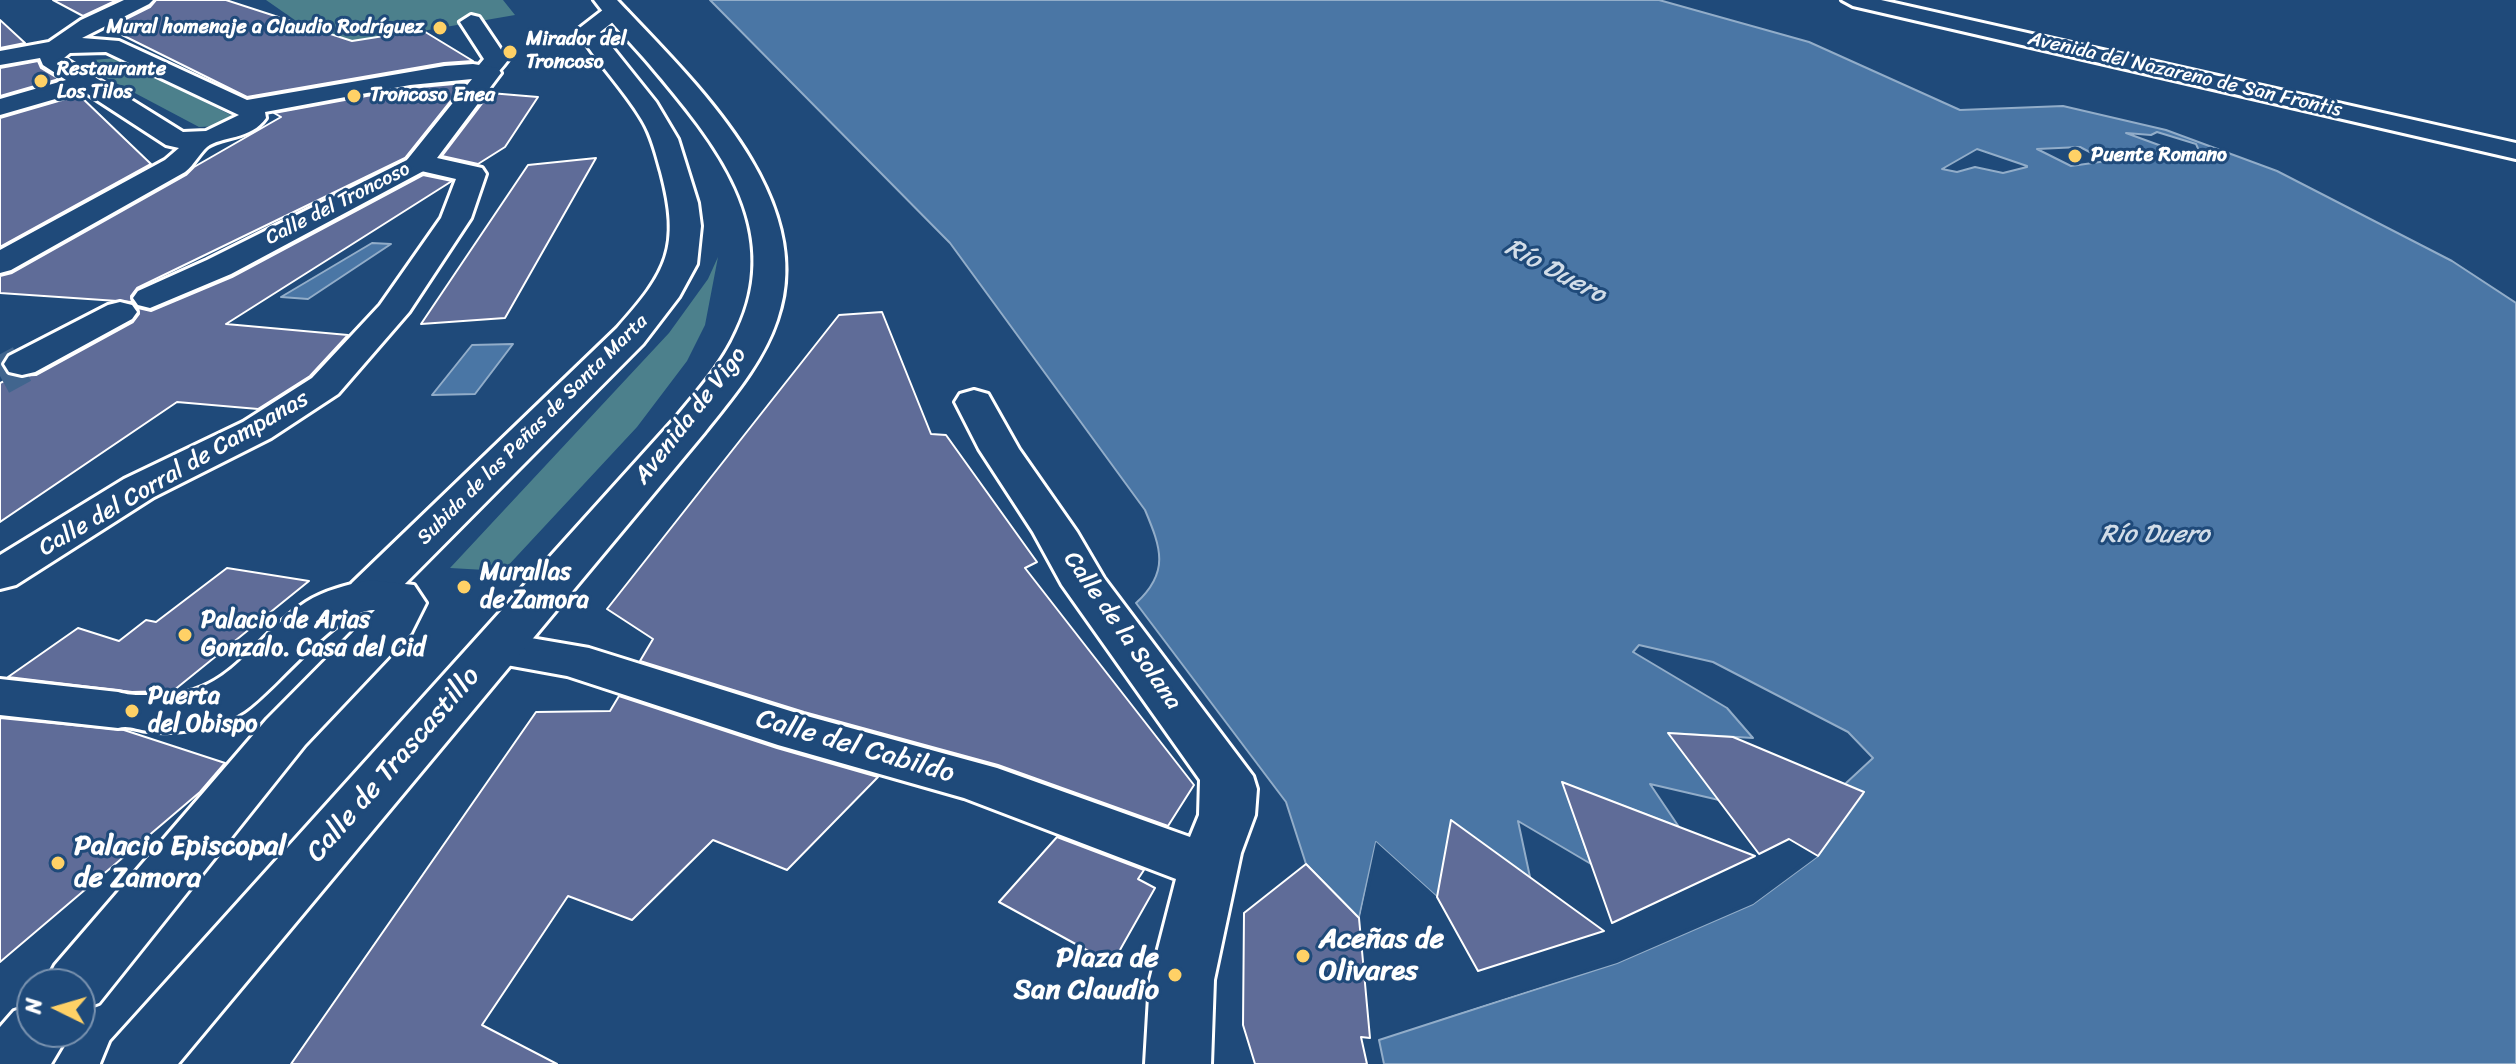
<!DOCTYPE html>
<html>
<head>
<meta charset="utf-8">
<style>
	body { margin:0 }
	#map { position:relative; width:2516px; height:1064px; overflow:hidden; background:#1f4a7a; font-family:Sriracha,sans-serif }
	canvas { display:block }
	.north { position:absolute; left:16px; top:968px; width:80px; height:80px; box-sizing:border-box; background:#1f4a7a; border:2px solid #7992af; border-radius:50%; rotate:275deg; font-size:22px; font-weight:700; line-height:32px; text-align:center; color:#fff }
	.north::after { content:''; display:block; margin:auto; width:28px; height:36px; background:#ffd166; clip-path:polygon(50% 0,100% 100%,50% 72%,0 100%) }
</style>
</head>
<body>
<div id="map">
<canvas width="2516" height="1064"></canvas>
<div class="north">N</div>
</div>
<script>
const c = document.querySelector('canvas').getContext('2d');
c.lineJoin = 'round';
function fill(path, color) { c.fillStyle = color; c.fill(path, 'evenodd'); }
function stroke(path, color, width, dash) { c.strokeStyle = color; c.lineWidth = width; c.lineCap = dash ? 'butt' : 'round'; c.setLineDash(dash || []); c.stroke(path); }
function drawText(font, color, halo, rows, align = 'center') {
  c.font = font + ' Sriracha,sans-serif'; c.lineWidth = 6; c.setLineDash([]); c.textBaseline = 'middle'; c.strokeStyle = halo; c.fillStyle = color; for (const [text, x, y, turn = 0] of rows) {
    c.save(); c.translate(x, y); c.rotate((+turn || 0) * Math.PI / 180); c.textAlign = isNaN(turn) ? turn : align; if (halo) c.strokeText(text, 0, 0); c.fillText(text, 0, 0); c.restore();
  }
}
fill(new Path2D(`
	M266,0H503L515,15L341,45L302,25Z
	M116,58L235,117L219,126L199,127L82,65L93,60Z
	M718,257L705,325L687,361L637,427L503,571L450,568L669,333L708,279Z`), '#4c808c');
const water = new Path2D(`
	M710,0H1659L1809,42L1960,110L2063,106L2166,130L2277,171L2452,261L2516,303V1064H1384L1379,1040L1617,963L1753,904L1818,856L1863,794L1845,784L1873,758L1848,732L1713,662L1639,645L1633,652L1727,708L1753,738L1669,733L1719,800L1650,784L1679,827L1563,783L1591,864L1518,821L1530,877L1437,897L1376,842L1359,918L1306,864L1286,802L1136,603C1170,572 1161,548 1145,510L950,243ZM2157,132L2196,144L2200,153L2178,152L2126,133L2151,135ZM2080,147L2107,161L2071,166L2037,149ZM1977,149L2027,166V167L2003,173L1975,167L1957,172L1942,169Z
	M372,243L391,244L308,299L281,297Z
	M513,344L475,394L432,395L472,345Z`);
fill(water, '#4a76a5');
stroke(water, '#92adc9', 2);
fill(new Path2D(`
	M1376,842L1437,897L1439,900H1435L1378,849L1363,919L1359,922Z
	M1814,853L1818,856L1753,904L1617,963L1375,1039L1616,959L1751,901Z`), '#1f4a7a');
const building = new Path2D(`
	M53,0H117L83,16Z
	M156,0H226L352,41L422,30L473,61L444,63L247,97L108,28L150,7Z
	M0,20L25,43L0,48Z
	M38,61L41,68L59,79L0,96V68Z
	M465,83L405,158L137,288L131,296L132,302L0,293V276L12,273L186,175L194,167L281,117L274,113L410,88Z
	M490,93L538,97L505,147L478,164L442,156Z
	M79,95L151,164L0,247V118Z
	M596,158L505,318L421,324L528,165Z
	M423,175L452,181L226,324L348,335L310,376L258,409L177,402L0,522V383L14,376L36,375L133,322L139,314L138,308L151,311L232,277Z
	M882,312L931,434L946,435L1037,562L1025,568L1194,785L1168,826L998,765L804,712L640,661L653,639L607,609L839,315Z
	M227,568L309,581L173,691L132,692L8,677L78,628L119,641L146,620L156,622Z
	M619,696L777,748L878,777L787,870L713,840L632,920L568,896L482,1025L557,1064H291L536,712L610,711Z
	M0,718L124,730L225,763L200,792L0,962Z
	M1668,733L1733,737L1864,792L1818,856L1789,839L1759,854Z
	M1562,782L1755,856L1612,923Z
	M1451,820L1604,931L1478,971L1437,897Z
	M1057,837L1144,870L1138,879L1155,888L1112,964L999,902Z
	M1306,864L1359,918L1370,1038L1361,1037L1367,1064H1255L1243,1025L1244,913Z`);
fill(building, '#5f6c98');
stroke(building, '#fff', 2);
stroke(new Path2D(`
	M0,376L22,364`), '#41658e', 38, [38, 19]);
const pedestrian = new Path2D(`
	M616,5L627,11L600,32L656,102L678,139L698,203L701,226L697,264L679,297L643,344L384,605L368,609L352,605L345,594L352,583L617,328C667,272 681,248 661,172C656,155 652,136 642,120C623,88 596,62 577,30L608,6Z
	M471,15L479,17L508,60C499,72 493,80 477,76L474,71L484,59L460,22Z
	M421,153L431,155L435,161L431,167L231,274L150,308L138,305L133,298L138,291L207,260Z
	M120,302L132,305L137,312L132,319L35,372L22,375L9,372L4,364L9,356L108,305Z`);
const minor = new Path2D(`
	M124,0H153L149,4L82,38L119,41L247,100L445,66L473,64L498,68L501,73L437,158L482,168L486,174L471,218L409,312L338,394L271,438L154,497L16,585L0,589V555L124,479L243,422L312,378L380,305L441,218L456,179L417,170L407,160L472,79L410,85L265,112L266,118C251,140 221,136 207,147C199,154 194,165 185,172L11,270L0,273V250L165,160L179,148L166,145L83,91L0,115V99L66,80L43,65L40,58L0,65V51L49,42L81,20ZM106,52L239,115L206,131L183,132L64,58L70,53Z
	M974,390L988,394L1019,449L1077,532L1104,578L1253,776L1257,789L1255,815L1241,853L1214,980L1211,1064H1145L1150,980L1176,879L964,798L778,745L567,676L479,660L472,648L479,636L496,632L589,648L803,715L997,768L1190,837L1199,815L1200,780L1062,585L1033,532L979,449L955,402L960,394Z
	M369,580L414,585L426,603L411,633L305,745L99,1003L80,1010V984H45L55,965L267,719L375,610C337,608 278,688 244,711C218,728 178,735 148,731C137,730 129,725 118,728L0,715V679L118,692C132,696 140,695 154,695C230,698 250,639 306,602C325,590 347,585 369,580Z
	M32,1005V1032H70L51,1064H0V1027L14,1011Z`);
const tertiary = new Path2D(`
	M594,0H617C693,81 820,198 777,320C763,362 732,398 705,432L178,1064H103L112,1042L677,416C699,389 723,363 737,331C787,227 714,141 650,65C632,44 611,23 594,0Z`);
const secondary = new Path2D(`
	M1842,0H1881L2516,143V159L1853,6Z`);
stroke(pedestrian, '#fff', 6);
stroke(minor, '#fff', 6);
stroke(tertiary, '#fff', 6);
stroke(secondary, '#fff', 6);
fill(pedestrian, '#1f4a7a');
fill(minor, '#1f4a7a');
fill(tertiary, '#1f4a7a');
fill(secondary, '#1f4a7a');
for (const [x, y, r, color] of [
	[440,28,8,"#ffd166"],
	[510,52,8,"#ffd166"],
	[41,81,8,"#ffd166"],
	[354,96,8,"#ffd166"],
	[2075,156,8,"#ffd166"],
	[464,587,8,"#ffd166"],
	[185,635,8,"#ffd166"],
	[132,711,8,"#ffd166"],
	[58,863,8,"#ffd166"],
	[1303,956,8,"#ffd166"],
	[1175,975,8,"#ffd166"]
]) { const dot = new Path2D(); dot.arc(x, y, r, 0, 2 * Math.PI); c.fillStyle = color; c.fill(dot); stroke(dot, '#1f4a7a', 3); }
drawText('bold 20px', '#fff', '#1f4a7a', [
	["Mural homenaje a Claudio Rodríguez",424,28,"right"],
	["Mirador del",526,40],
	["Troncoso",526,63],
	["Restaurante",57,70],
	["Los Tilos",57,93],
	["Troncoso Enea",370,96],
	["Puente Romano",2091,156]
], 'left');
drawText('20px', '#fff', '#1f4a7a', [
	["Avenida del Nazareno de San Frontis",2185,75,13],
	["Calle del Troncoso",338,204,-27],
	["Subida de las Peñas de Santa Marta",533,430,-45]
]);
drawText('24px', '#fff', '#1f4a7a', [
	["Avenida de Vigo",691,416,-52],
	["Calle del Corral de Campanas",174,474,-30],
	["Calle de la Solana",1122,631,55]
]);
drawText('bold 24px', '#fff', '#1f4a7a', [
	["Murallas",480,573],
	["de Zamora",480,601],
	["Palacio de Arias",201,621],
	["Gonzalo. Casa del Cid",201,649],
	["Puerta",148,697],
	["del Obispo",148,725]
], 'left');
drawText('italic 26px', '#d2dde8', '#1f4a7a', [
	["Río Duero",1555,272,28],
	["Río Duero",2155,535]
]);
drawText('28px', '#fff', '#1f4a7a', [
	["Calle del Cabildo",855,747,16],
	["Calle de Trascastillo",394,765,-49]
]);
drawText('bold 28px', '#fff', '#1f4a7a', [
	["Palacio Episcopal",74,847],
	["de Zamora",74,879],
	["Aceñas de",1319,940],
	["Olivares",1319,972],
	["Plaza de",1159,959,"right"],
	["San Claudio",1159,991,"right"]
], 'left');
</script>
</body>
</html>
